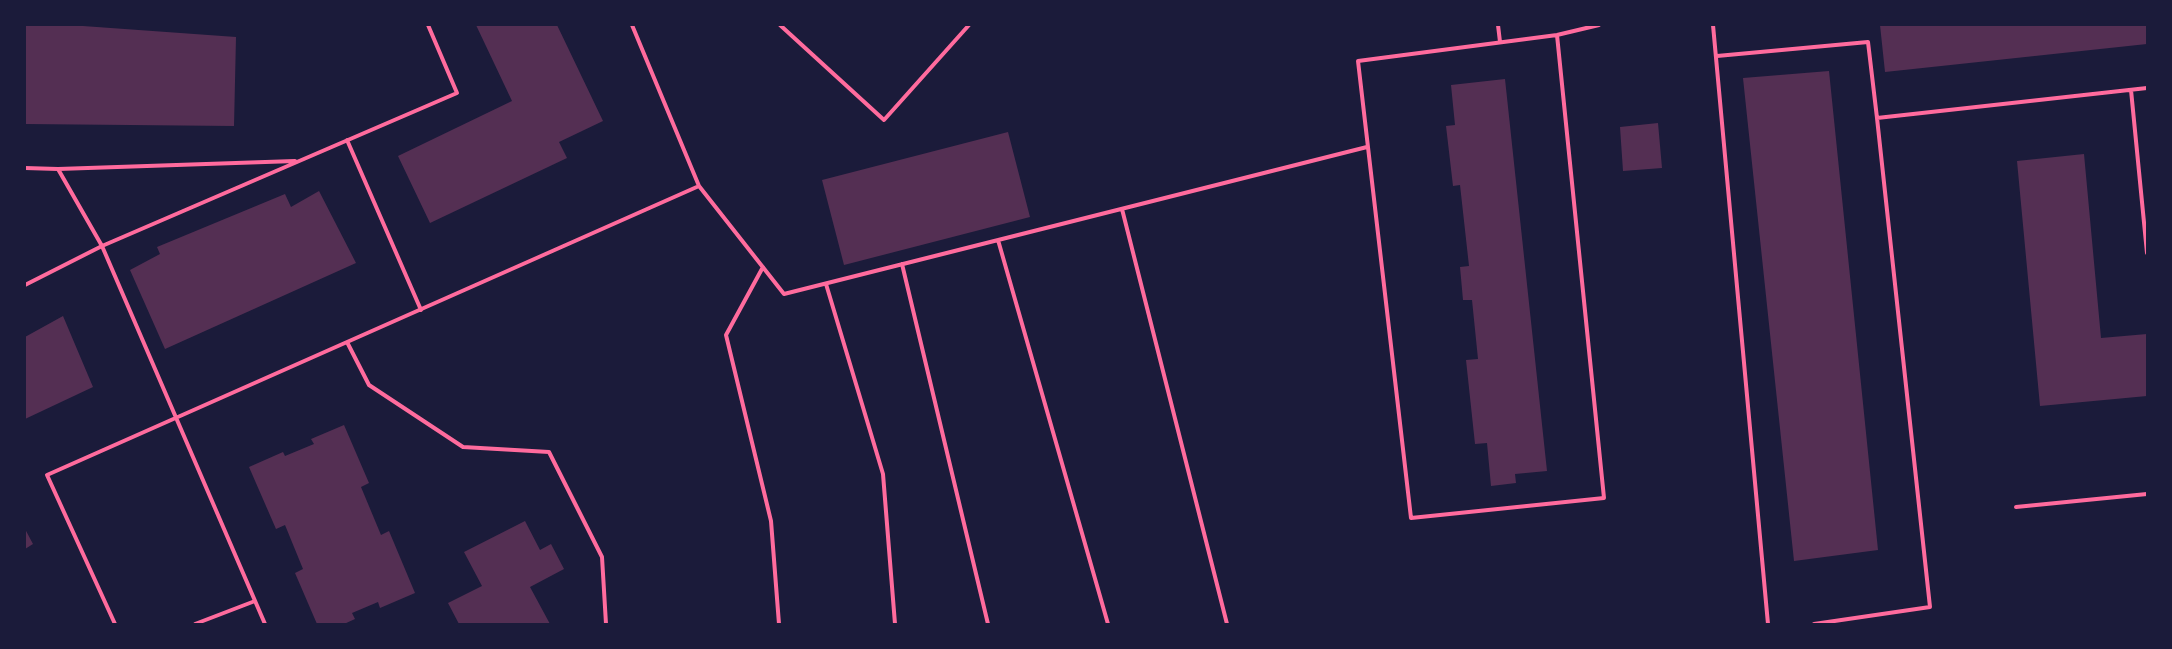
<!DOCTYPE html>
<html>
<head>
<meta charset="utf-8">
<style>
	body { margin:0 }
	#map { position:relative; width:2172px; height:649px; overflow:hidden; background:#1b1b3a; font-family:Merriweather,serif }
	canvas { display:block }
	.frame { position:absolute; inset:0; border:26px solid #1b1b3a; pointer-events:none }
</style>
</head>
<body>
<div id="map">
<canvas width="2172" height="649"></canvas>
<div class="frame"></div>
</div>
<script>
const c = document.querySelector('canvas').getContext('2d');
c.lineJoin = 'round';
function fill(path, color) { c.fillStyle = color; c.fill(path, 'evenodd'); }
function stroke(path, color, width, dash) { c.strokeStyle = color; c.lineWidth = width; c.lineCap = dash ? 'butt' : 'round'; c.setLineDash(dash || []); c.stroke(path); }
fill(new Path2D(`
	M25,25H69L236,37L234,126L25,124Z
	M476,25H557L603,121L559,142L567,158L430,223L398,156L512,101Z
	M1880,25H2147V44L1885,72Z
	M1829,71L1878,550L1794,561L1743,78Z
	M1505,79L1547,471L1515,474L1516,483L1491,486L1487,443L1475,444L1466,360L1478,359L1472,300H1463L1460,267L1469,266L1460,185L1453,186L1446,126L1455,125L1451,85Z
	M1658,123L1662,168L1623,171L1620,127Z
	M1008,132L1030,217L844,265L822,180Z
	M2084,154L2101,338L2147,334V396L2040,406L2017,161Z
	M319,191L356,263L165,349L130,270L160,254L157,247L285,194L291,207Z
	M63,316L93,387L25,419V337Z
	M344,425L369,483L361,487L381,535L389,531L415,593L380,608L378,602L352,613L355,619L344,624H317L295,573L303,569L285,525L276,529L249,467L283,452L285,456L314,444L311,439Z
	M525,521L540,550L551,544L564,569L530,587L550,624H459L448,603L482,586L464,552Z
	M25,529L33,544L25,549Z`), '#542f53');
stroke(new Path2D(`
	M632,25L699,186L784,294L1367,147
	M780,25L884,120L969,25
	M1498,25L1500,42
	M1713,25L1768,624
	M1557,35L1604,498L1411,518L1358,61L1557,35L1599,25
	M1717,56L1868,42L1877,118
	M2131,90L2147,253
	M347,140L421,310
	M25,168L58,169L295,161
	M58,169L102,246L265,624
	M1122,209L1227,624
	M998,240L1108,624
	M902,264L988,624
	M763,267L726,335L771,521L779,624
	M826,284L883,474L895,624
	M25,285L102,246L457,93L428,25
	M347,342L369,385L463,447L549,452L602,557L606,624
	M2016,507L2147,494
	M115,624L47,475L699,186
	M195,624L255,601
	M1814,624L1930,607L1877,118L2147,88`), '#ff6b9d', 4);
</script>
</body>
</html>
